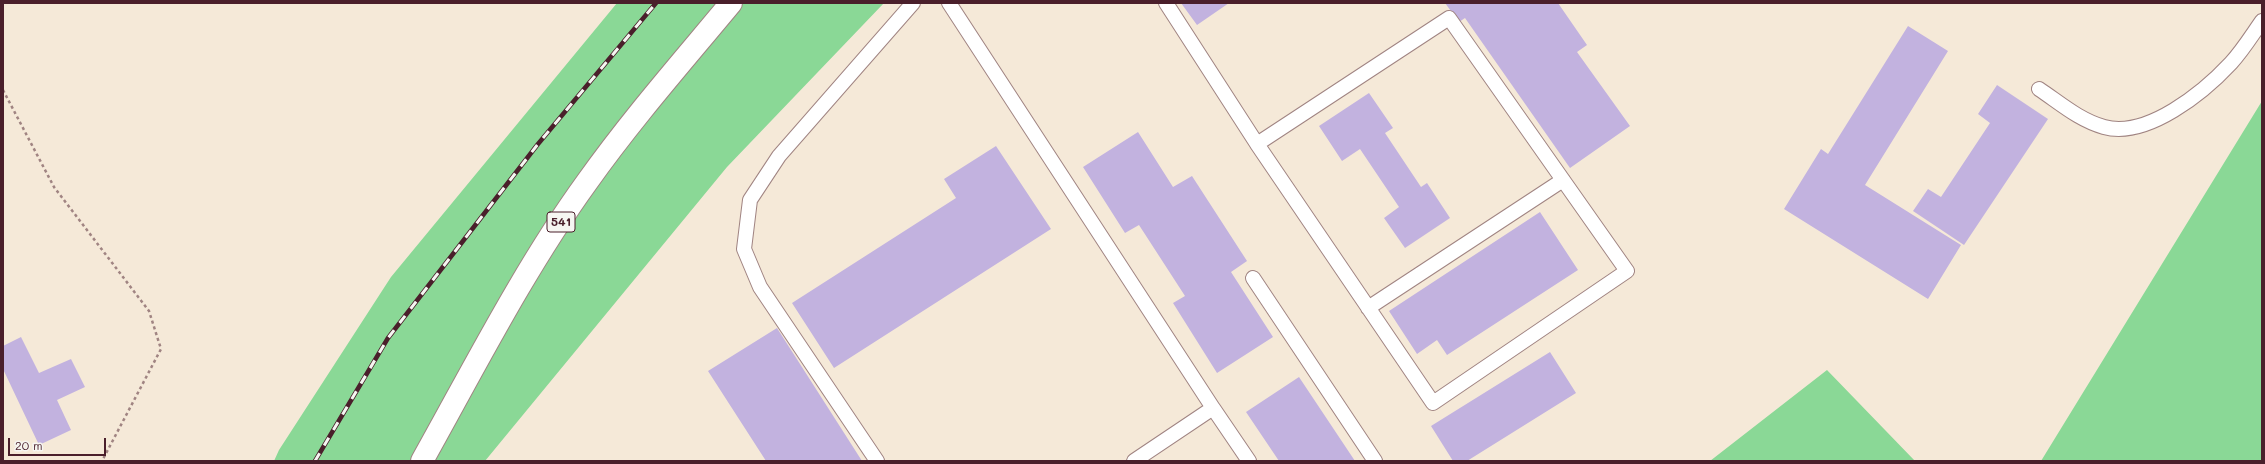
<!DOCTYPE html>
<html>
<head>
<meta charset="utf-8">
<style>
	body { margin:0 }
	#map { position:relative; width:2265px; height:464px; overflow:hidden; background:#f5e9d8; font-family:Mali,sans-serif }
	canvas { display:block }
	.frame { position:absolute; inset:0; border:4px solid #4a1f2b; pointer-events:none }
	.scale { position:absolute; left:8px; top:438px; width:98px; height:18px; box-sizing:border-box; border:2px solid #4a1f2b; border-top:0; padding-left:5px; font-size:12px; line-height:14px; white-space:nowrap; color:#4a1f2b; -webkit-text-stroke:3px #f6f6f2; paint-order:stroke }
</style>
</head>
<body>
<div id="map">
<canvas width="2265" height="464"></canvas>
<div class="frame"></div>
<div class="scale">20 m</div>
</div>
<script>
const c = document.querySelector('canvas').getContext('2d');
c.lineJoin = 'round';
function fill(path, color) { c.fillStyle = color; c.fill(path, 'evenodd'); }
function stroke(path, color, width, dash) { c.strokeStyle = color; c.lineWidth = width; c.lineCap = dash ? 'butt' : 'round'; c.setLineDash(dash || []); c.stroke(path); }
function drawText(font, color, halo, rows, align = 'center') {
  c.font = font + ' Mali,sans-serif'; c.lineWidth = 3.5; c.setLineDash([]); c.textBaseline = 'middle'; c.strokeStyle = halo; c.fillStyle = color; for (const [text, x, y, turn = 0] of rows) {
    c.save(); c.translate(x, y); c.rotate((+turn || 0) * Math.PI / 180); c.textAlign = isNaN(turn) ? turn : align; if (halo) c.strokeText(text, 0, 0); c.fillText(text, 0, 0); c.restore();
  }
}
fill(new Path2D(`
	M617,3H884L727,167L485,461H274L279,450L391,277Z
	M2262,101V461H2041Z
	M1827,370L1915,461H1710Z`), '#8ad896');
fill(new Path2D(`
	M1181,3H1229L1197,25Z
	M1445,3H1558L1587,45L1577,52L1630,126L1570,168L1465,18L1459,22Z
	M1908,26L1948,51L1865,185L1961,245L1928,299L1784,209L1821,149L1828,154Z
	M1997,85L2048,119L1964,245L1913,211L1928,189L1941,197L1990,123L1978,114Z
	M1369,93L1393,128L1385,133L1421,187L1427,183L1450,218L1405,248L1384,218L1399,207L1360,149L1342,161L1319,126Z
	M1138,132L1173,187L1192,176L1247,261L1231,272L1273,337L1217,373L1173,303L1185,296L1139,225L1125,233L1083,167Z
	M996,146L1051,229L834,368L792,303L956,198L944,179Z
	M1540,212L1578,270L1447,355L1437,340L1417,354L1389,311Z
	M777,328L862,461H766L708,371Z
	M21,337L39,373L71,359L85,387L57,400L71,430L39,445L3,369V346Z
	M1550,352L1576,393L1467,461H1453L1431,426Z
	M1299,377L1355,461H1279L1246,412Z`), '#c2b2df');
const service = new Path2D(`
	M949,3L1213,408L1134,461
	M1166,3L1257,144L1433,403L1627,271L1449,18L1257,144
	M2039,89C2060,103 2079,120 2104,127C2147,139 2204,92 2231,63C2243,50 2252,35 2262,21
	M1253,278L1375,461
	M1368,308L1563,180
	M1213,408L1249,461
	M877,461L760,287L744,249L750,200L779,156L913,3`);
const primary = new Path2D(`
	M422,461C474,368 524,269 587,182C631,120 682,62 731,3`);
stroke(service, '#a08482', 16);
stroke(primary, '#a08482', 24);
stroke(new Path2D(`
	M3,90L54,187L149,311L161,349L102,461`), '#a08482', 2.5, [3, 3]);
stroke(service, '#fff', 14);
stroke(primary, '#fff', 22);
const rail = new Path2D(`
	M315,461L388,338L538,144L656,3`);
stroke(rail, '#4a1f2b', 4.5);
stroke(rail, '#f6f6f2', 3, [9]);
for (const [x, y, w] of [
	[561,222,28]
]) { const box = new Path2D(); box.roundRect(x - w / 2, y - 10, w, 20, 3); c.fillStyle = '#f6f6f2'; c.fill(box); stroke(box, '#4a1f2b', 1); }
drawText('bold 12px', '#4a1f2b', null, [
	["541",561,222]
]);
</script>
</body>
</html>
